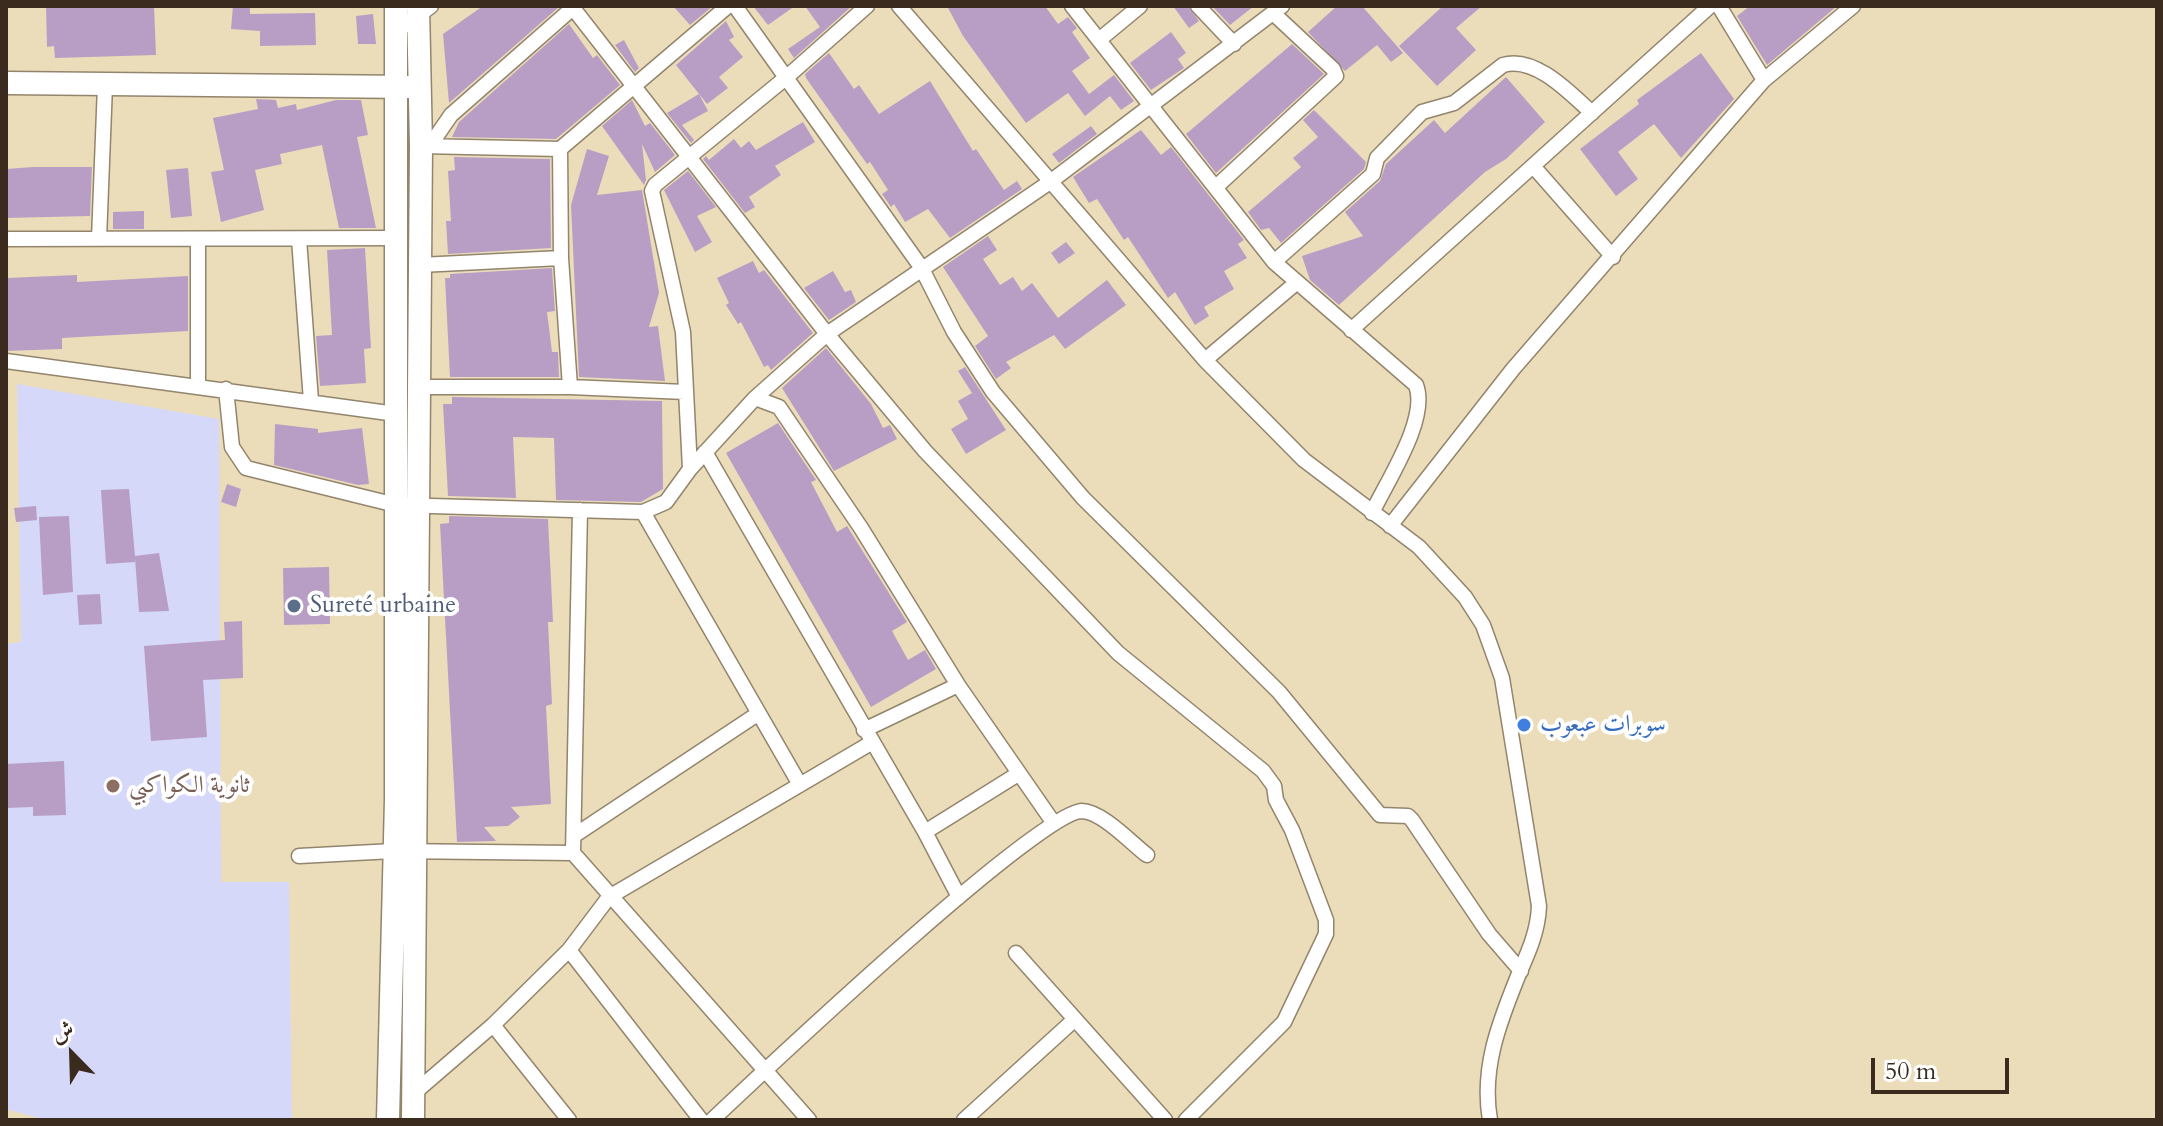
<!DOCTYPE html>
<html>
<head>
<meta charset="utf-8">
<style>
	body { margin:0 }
	#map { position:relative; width:2163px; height:1126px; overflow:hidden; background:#ebddba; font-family:Cardo,Amiri,serif }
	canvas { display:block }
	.frame { position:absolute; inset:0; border:8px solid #3b2a1e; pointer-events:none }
	.north { position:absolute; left:32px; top:1014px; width:80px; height:80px; -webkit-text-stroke:6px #fff; paint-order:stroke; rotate:337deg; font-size:22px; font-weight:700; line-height:32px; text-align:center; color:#3b2a1e }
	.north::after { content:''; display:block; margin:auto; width:28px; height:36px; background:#3b2a1e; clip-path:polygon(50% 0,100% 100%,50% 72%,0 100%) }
	.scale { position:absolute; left:1871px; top:1058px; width:138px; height:36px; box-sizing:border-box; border:4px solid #3b2a1e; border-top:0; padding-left:10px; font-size:24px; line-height:28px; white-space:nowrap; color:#3b2a1e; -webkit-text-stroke:6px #fff; paint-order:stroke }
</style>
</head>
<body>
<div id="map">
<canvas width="2163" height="1126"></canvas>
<div class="frame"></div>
<div class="north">ش</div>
<div class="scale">50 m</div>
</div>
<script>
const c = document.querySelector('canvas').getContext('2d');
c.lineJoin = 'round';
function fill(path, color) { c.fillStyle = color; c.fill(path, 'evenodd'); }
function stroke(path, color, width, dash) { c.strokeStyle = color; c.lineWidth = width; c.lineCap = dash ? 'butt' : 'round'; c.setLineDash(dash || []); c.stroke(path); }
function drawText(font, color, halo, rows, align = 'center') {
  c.font = font + ' Cardo,Amiri,serif'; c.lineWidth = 8; c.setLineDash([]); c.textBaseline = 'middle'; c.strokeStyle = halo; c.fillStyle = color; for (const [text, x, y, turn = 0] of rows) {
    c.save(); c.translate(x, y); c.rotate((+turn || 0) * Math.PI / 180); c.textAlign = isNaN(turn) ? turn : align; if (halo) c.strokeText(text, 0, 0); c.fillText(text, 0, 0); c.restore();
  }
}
fill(new Path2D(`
	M17,384L219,419L221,882H289L292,1120H45L6,1109V644L21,642Z`), '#d5d8f9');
fill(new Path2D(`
	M46,6H154L156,55L55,58L54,46L47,47Z
	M233,6H250V14L315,13L316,45L260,46V31L231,29Z
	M483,6L559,7L449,103L443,34Z
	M673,6H713L690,25Z
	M753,6H795L768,25Z
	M805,6H852L794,58L788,49L820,27Z
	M947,6H1045L1058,24L1068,17L1077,28L1072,32L1090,58L1072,71L1089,94L1114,75L1134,101L1121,110L1110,96L1085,116L1068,93L1026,123L963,36Z
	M1173,6H1188L1199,21L1189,28Z
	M1212,6H1254L1230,25Z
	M1337,6H1362L1403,53L1391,62L1377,45L1345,71L1308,32Z
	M1443,6H1482L1456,28L1476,50L1437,86L1399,46Z
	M1750,6H1837L1767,65L1737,16Z
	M373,14L376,44H358L356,16Z
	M726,21L734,37L729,40L743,57L719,77L728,88L707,104L676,65Z
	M569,24L593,58L597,55L620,85L556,139L452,137L459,122Z
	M1171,32L1186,53L1178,59L1184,68L1151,90L1130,63Z
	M624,40L639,68L635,72L615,45Z
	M1292,44L1324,74L1216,173L1186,134Z
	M829,53L854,89L859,85L879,114L930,81L973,151L976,149L1004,190L1017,181L1022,189L950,238L928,209L905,222L894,204L891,207L882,194L888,190L870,162L867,164L806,78L805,74Z
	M1701,53L1734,99L1681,158L1654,124L1618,152L1638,179L1616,196L1580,149L1639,104L1637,100Z
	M1506,77L1545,122L1506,159L1485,172L1339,305L1310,280L1302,256L1363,236L1345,212L1380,181L1386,164L1434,120L1445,133Z
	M699,94L708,111L682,125L694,140L691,143L667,113Z
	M256,99L276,100L278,108L296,104L297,110L336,100H361L368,135L357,137L376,228H339L322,145L280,154L282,164L255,170L264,210L221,222L211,172L224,170L213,118L258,109Z
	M632,100L645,126L650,123L675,155L655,172L642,144L646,180L644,185L602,126Z
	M1314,110L1366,162L1364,169L1281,243L1269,228L1261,230L1248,212L1301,167L1293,158L1318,137L1303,120Z
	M803,122L815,142L775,166L781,175L749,197L755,207L745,213L703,159L706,156L709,160L734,139L741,148L749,141L756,150Z
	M1091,126L1097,134L1059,163L1052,154Z
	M1141,130L1161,155L1171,147L1244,240L1238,244L1247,258L1224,271L1234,289L1204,307L1209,316L1195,325L1175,292L1168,298L1128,237L1124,240L1097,199L1089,203L1073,177Z
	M587,149L609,156L597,195L642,190L659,293L649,327L658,326L665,381L579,377L571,205Z
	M454,157L550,159L551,248L448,254L446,221H451L448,171L455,170Z
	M33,167H92L90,216L6,218V169Z
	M188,168L192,216L171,218L166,170Z
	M688,171L716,207L697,216L712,242L695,252L664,190Z
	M144,211V229H113V212Z
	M988,236L997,250L983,259L1000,285L1013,277L1022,291L1032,283L1058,318L1107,280L1126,305L1065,349L1054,335L1006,362L1011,368L996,379L975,346L988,336L943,267Z
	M1066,242L1075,253L1059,264L1051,253Z
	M365,248L371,348L364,349L366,383L320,386L316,336L332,335L327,250Z
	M753,261L759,273L764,270L813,333L771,370L768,365L764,367L741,322L738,324L726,305L729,303L717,278Z
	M552,268L555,311L547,312L552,352H558L559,377H450L445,278H450V274Z
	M833,271L845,292L851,290L856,302L829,320L804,288Z
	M77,275V282L188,276V331L62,338V349L6,351V278Z
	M826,348L871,404L883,428L890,425L897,439L834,471L782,388Z
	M965,367L1006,430L966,454L951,429L968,419L958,401L972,393L958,371Z
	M452,397L662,401L663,489L641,502L556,500L554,438L513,437L516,498L448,496L443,404H452Z
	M778,423L816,480L811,482L837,532L847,526L907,622L892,631L908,660L925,650L936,669L871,707L726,453Z
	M275,424L318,429V433L362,428L369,484L358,485L274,465Z
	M227,484L241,489L236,507L221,502Z
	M129,489L135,556L159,553L169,611L139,612L135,558V562L106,564L101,490Z
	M36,506L37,520L16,522L14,508Z
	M69,516L73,592L43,595L39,517Z
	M449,516L548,519L553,622H548L552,704L546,706L551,804L511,807L520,817L508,826L484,827L496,841L457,842L440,524L449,523Z
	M329,567L330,624L284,625L283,568Z
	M100,594L102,624L79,625L77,595Z
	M242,621L243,678L203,680L207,737L151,741L144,646L225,640L224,622Z
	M64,761L66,815L33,816V807L6,808V764Z`), '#b89ec5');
const street = new Path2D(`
	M735,6L921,267L954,332L993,392L1083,498L1279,692L1380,815L1408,816L1412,820L1489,934L1521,971
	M899,6L1205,360L1304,460L1419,547L1465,597L1483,625L1502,678L1539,906C1538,932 1528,953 1518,976C1499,1023 1481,1069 1490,1120
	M1072,6L1274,262L1416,385C1429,419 1387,481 1372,513
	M1198,6L1234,44
	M1719,6L1764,80
	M573,8L827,334L925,451L1118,653L1263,771L1274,786L1276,800L1292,830L1326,920V934L1284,1022L1186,1120
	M397,31L431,6
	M1099,40L1140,6
	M421,146L560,149L728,6
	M429,147L451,115L575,6
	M560,149L561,258L570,387
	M1533,166L1613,257
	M1216,187L1336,76L1333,69L1273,13
	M6,239L397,238
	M99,239L105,85
	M299,239L311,401
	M1274,262L1373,174L1377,158L1422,112L1454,103L1503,65C1535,55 1571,94 1592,113
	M420,265L561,258
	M1351,330L1710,6
	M1205,360L1296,283
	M6,361L396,414
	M198,386V239
	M419,387H570L685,392
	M226,389L232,447L246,468L396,505L643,512L666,502L690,469L755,398L827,334L1050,182L1282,6
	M755,398L779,407L861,528L958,685L1053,822
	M705,452L925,832L959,897
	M690,469L683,332L652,191L655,185L788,76L867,6
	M580,510L573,853L809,1120
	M643,512L799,783
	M1390,526L1513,369L1764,80L1853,6
	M864,730L958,685
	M925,832L1018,774
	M575,835L756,715
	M299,856L393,851L573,853
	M569,950L701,1120
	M1016,953L1165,1120
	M493,1025L569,1120
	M413,1094L493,1025L569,950L609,897L871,743
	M712,1120C760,1075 1039,811 1082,811C1103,812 1131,843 1147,855
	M964,1120L1074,1020`);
const secondary = new Path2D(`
	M6,83L412,87
	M388,1120L396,799V6
	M413,1120L421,146L418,6`);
stroke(street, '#93846c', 17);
stroke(secondary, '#93846c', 25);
stroke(street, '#fff', 14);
stroke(secondary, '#fff', 22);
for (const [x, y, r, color] of [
	[294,606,8,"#5c6f8a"],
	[1524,725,8,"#3f7fe0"],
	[113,786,8,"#8d6e63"]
]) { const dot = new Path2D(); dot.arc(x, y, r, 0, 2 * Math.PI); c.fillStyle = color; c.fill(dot); stroke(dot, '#fff', 3); }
drawText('24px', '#4e5e75', '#fff', [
	["Sureté urbaine",310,606]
], 'left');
drawText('24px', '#366cbe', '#fff', [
	["سوبرات عبعوب",1540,725]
], 'left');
drawText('24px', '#785e54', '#fff', [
	["ثانوية الكواكبي",129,786]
], 'left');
</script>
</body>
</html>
